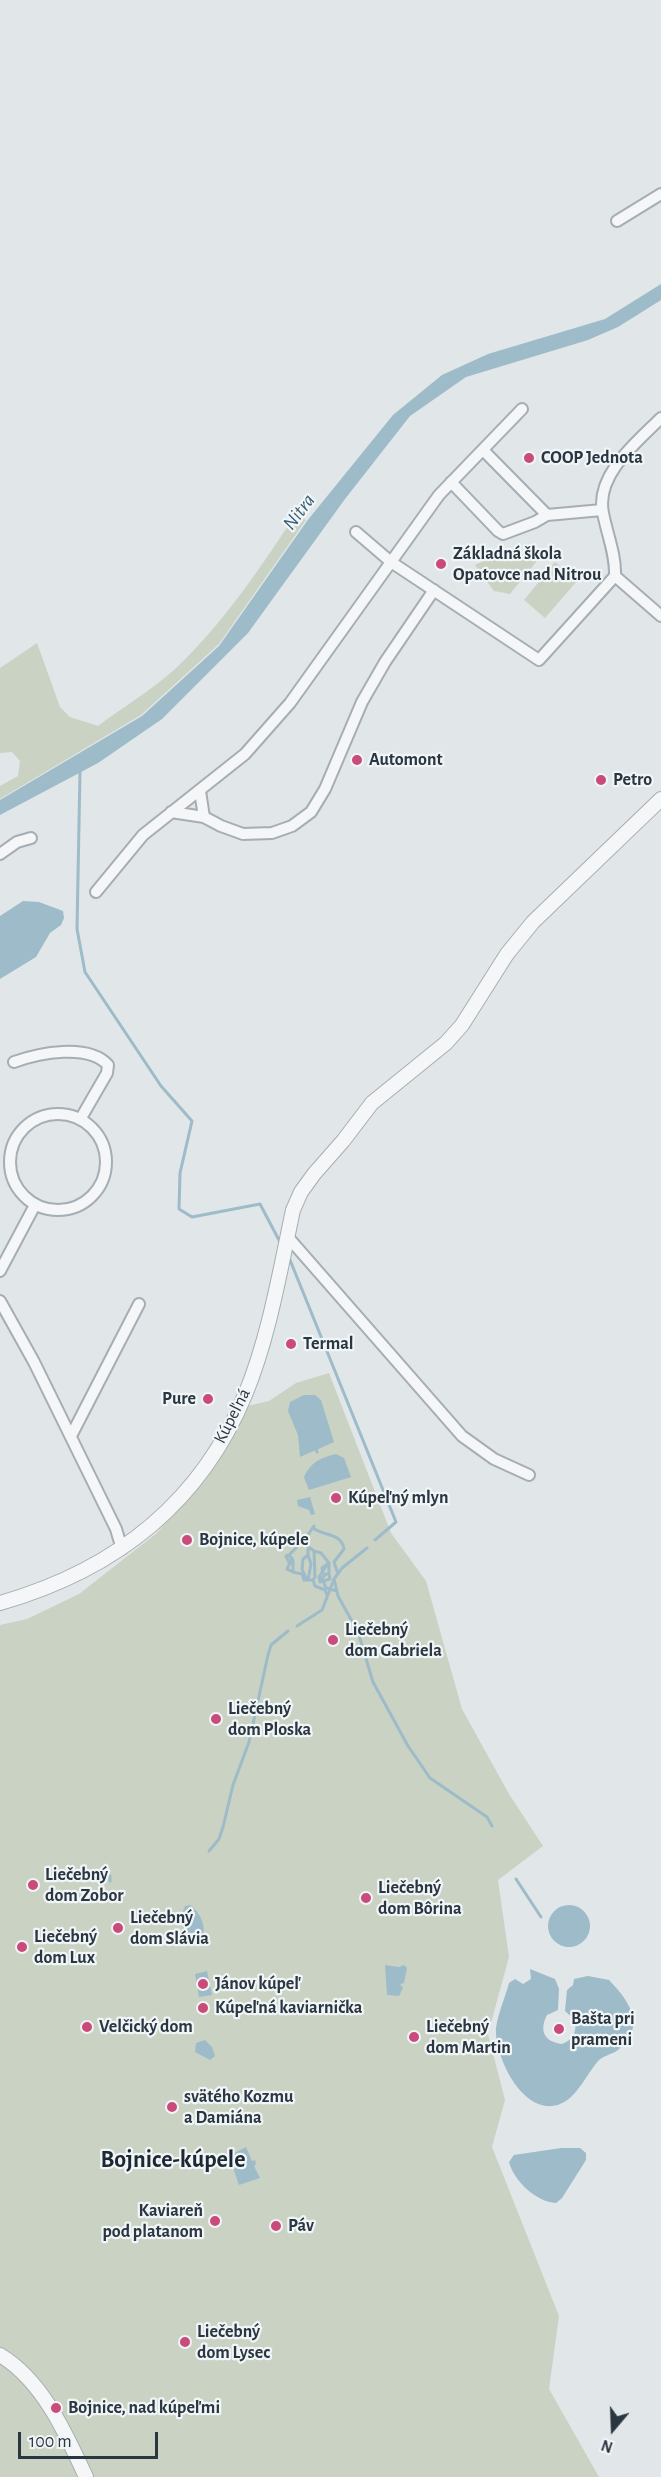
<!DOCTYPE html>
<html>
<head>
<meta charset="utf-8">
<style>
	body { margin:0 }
	#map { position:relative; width:661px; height:2477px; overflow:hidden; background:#e1e6e9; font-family:"Alegreya Sans",sans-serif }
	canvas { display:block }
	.north { position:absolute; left:583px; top:2399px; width:60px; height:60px; -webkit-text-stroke:4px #f1f5f7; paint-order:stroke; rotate:199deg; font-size:16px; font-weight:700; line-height:24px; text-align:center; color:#2a3741 }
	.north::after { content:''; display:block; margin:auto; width:21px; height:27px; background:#2a3741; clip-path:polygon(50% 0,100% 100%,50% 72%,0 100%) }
	.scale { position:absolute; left:18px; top:2432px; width:140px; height:27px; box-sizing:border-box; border:3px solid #2a3741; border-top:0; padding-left:8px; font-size:18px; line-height:21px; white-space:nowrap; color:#2a3741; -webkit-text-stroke:4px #f1f5f7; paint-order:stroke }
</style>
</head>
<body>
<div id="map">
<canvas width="661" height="2477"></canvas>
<div class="north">N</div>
<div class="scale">100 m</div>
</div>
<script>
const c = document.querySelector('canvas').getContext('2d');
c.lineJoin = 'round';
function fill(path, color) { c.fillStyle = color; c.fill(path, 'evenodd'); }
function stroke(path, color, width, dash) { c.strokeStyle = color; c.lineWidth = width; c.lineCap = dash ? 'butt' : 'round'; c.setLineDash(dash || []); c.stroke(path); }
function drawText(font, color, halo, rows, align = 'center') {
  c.font = font + ' "Alegreya Sans",sans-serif'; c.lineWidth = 4.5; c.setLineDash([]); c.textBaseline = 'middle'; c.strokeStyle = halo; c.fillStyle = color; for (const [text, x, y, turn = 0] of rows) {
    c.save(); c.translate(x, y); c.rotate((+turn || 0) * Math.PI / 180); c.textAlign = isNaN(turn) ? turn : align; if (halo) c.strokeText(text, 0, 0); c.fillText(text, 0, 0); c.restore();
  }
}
fill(new Path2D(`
	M296,514L306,520L219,644L141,715L0,799V786L18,776L20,761L12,752L0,753V668L37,643L60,707L70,717L98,726C123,707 152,690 175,669C223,624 260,568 296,514Z
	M545,551L510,594L494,591L475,565L485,560Z
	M555,562L577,581L545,618L524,600Z
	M329,1373L391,1533L426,1581L462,1709L509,1794L543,1846L498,1880L509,1957L488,2034L505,2100L492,2147L559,2316L549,2389L599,2477H0V1625L27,1619L79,1594L157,1533L215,1463L247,1406L269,1401L296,1383Z`), '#cad3c3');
fill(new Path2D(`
	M661,284V300L618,327L588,340L466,377L410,416L345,499L248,633L162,719L98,763L0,815V800L142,716L219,646L307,521L393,415L442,375L488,354L605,319Z
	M23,901L39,902L63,911L64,918L61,925L50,933L36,957L0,979V916Z
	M304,1395H315L321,1400L334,1442L300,1457L298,1435L288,1411L290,1402Z
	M336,1454L344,1458L351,1477L309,1490L304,1477C311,1462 320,1458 336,1454Z
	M310,1497L315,1514L311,1515L309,1510L298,1506L297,1500Z
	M190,1905C203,1914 212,1938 192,1945C182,1939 180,1916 185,1906Z
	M548 1926a21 21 0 1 1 42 0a21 21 0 1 1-42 0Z
	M385,1965L399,1967L404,1965L407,1968L404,1983L400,1984L403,1988L399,1996L387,1995Z
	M530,1969L555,1979L559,1989L558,2010L547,2015C539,2030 544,2042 562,2044C573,2040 577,2032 575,2020L565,2011L567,1990L573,1985L574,1979L588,1976L609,1980C630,2002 647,2026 618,2050C611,2055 604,2055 598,2061C588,2073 579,2092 566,2101C528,2125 494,2059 496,2028C498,2013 505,1998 509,1983L515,1979L523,1984L531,1979Z
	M207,1971L212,1995L199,1997L195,1974Z
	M205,2040L212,2047L215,2056L210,2060L195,2052L196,2043Z
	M246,2147L252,2161L255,2160L256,2164L254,2166L260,2178L239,2185L229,2156Z
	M561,2148H580L586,2153V2160L562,2198L556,2203C536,2202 514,2181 509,2162L514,2155Z`), '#9dbbc8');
stroke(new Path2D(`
	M80,771L77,929L85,972L161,1086L192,1121L180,1173L179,1209L192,1217L260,1204L280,1242
	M288,1255L396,1522L375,1540
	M316,1448L317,1452
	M314,1526L305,1539L289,1555L293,1560V1572L302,1574L304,1580H313L315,1586L325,1590L327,1595
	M313,1528C323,1536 342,1533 344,1549L334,1562L338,1574
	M302,1542L314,1551L315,1577L313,1580
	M314,1551L321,1553L329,1563L322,1568L323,1573
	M289,1555L286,1556L290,1564
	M308,1555L311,1564L308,1580
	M291,1560L287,1569L293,1572
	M329,1563V1574H326L322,1578L326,1588L337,1591
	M327,1565L319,1577L320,1582L330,1579L329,1574
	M306,1578L302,1569L303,1559L308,1555V1549
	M334,1579L338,1596L358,1632L373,1682L408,1746L430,1778L487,1817L492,1826
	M297,1626L322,1610L334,1579L342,1568L367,1548
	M209,1851L219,1839L223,1827L233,1785L249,1742L268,1655L271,1645L288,1631
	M516,1879L541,1917
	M110,1881V1876`), '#9dbbc8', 3);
const minor = new Path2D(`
	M617,221L661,194
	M483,450L547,515
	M451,482L498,531L503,534L535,522L547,515L602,510
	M356,532L391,562L439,495L522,409
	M615,576L661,616
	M200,791L204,817
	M171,812L204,817L221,826L243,834L272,833L292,826L311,812L325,789L362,702L385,662L434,590
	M0,854L17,842L31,838
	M96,892L143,835L245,754L290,703L391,562L539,660L615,576C616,555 607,534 603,513C595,475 637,442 661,418
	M14,1062C39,1053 88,1043 108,1065L107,1073L81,1118
	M10 1162a48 48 0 1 1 96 0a48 48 0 1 1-96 0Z
	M287,1236L462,1436L494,1459L529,1475
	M0,1271L35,1205
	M0,1301L34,1362L116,1529L122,1549
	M71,1436L139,1304`);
const tertiary = new Path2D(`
	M0,1603C112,1571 199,1506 245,1395C269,1337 280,1271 293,1210L301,1192L314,1174L343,1141L372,1103L446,1043L462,1025L507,954L533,922L661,799
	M0,2355C43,2381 66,2434 86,2477`);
stroke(minor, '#a6aeb3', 14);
stroke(tertiary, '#a6aeb3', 16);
stroke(minor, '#f4f6f8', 10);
stroke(tertiary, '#f4f6f8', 14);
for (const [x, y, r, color] of [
	[529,458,6,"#ca4a79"],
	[441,564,6,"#ca4a79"],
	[357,760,6,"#ca4a79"],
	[601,780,6,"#ca4a79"],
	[291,1344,6,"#ca4a79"],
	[208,1399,6,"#ca4a79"],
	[336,1498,6,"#ca4a79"],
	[187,1540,6,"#ca4a79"],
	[333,1640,6,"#ca4a79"],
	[216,1719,6,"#ca4a79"],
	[33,1885,6,"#ca4a79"],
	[366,1898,6,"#ca4a79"],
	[118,1928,6,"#ca4a79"],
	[22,1947,6,"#ca4a79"],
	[203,1984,6,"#ca4a79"],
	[203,2008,6,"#ca4a79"],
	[87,2027,6,"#ca4a79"],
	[559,2029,6,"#ca4a79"],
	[414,2037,6,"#ca4a79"],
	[172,2107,6,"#ca4a79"],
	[215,2221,6,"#ca4a79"],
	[276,2226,6,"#ca4a79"],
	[185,2342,6,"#ca4a79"],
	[56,2408,6,"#ca4a79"]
]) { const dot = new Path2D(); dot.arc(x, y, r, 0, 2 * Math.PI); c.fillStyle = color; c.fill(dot); stroke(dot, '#f1f5f7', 2); }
drawText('bold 18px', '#2a3741', '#f1f5f7', [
	["COOP Jednota",541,458],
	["Základná škola",453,554],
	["Opatovce nad Nitrou",453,575],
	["Automont",369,760],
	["Petro",613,780],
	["Termal",303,1344],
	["Pure",196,1399,"right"],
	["Kúpeľný mlyn",348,1498],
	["Bojnice, kúpele",199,1540],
	["Liečebný",345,1630],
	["dom Gabriela",345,1651],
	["Liečebný",228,1709],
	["dom Ploska",228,1730],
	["Liečebný",45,1875],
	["dom Zobor",45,1896],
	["Liečebný",378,1888],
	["dom Bôrina",378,1909],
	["Liečebný",130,1918],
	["dom Slávia",130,1939],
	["Liečebný",34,1937],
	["dom Lux",34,1958],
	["Jánov kúpeľ",215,1984],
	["Kúpeľná kaviarnička",215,2008],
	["Bašta pri",571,2019],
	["prameni",571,2040],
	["Velčický dom",99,2027],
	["Liečebný",426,2027],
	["dom Martin",426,2048],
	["svätého Kozmu",184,2097],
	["a Damiána",184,2118],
	["Kaviareň",203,2211,"right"],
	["pod platanom",203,2232,"right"],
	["Páv",288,2226],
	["Liečebný",197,2332],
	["dom Lysec",197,2353],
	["Bojnice, nad kúpeľmi",68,2408]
], 'left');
drawText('18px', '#2a3741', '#f1f5f7', [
	["Kúpeľná",232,1416,-63]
]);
drawText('italic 20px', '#355e74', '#f1f5f7', [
	["Nitra",299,512,-53]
]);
drawText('bold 24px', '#1c2832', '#f1f5f7', [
	["Bojnice-kúpele",173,2160]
]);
</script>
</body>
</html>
